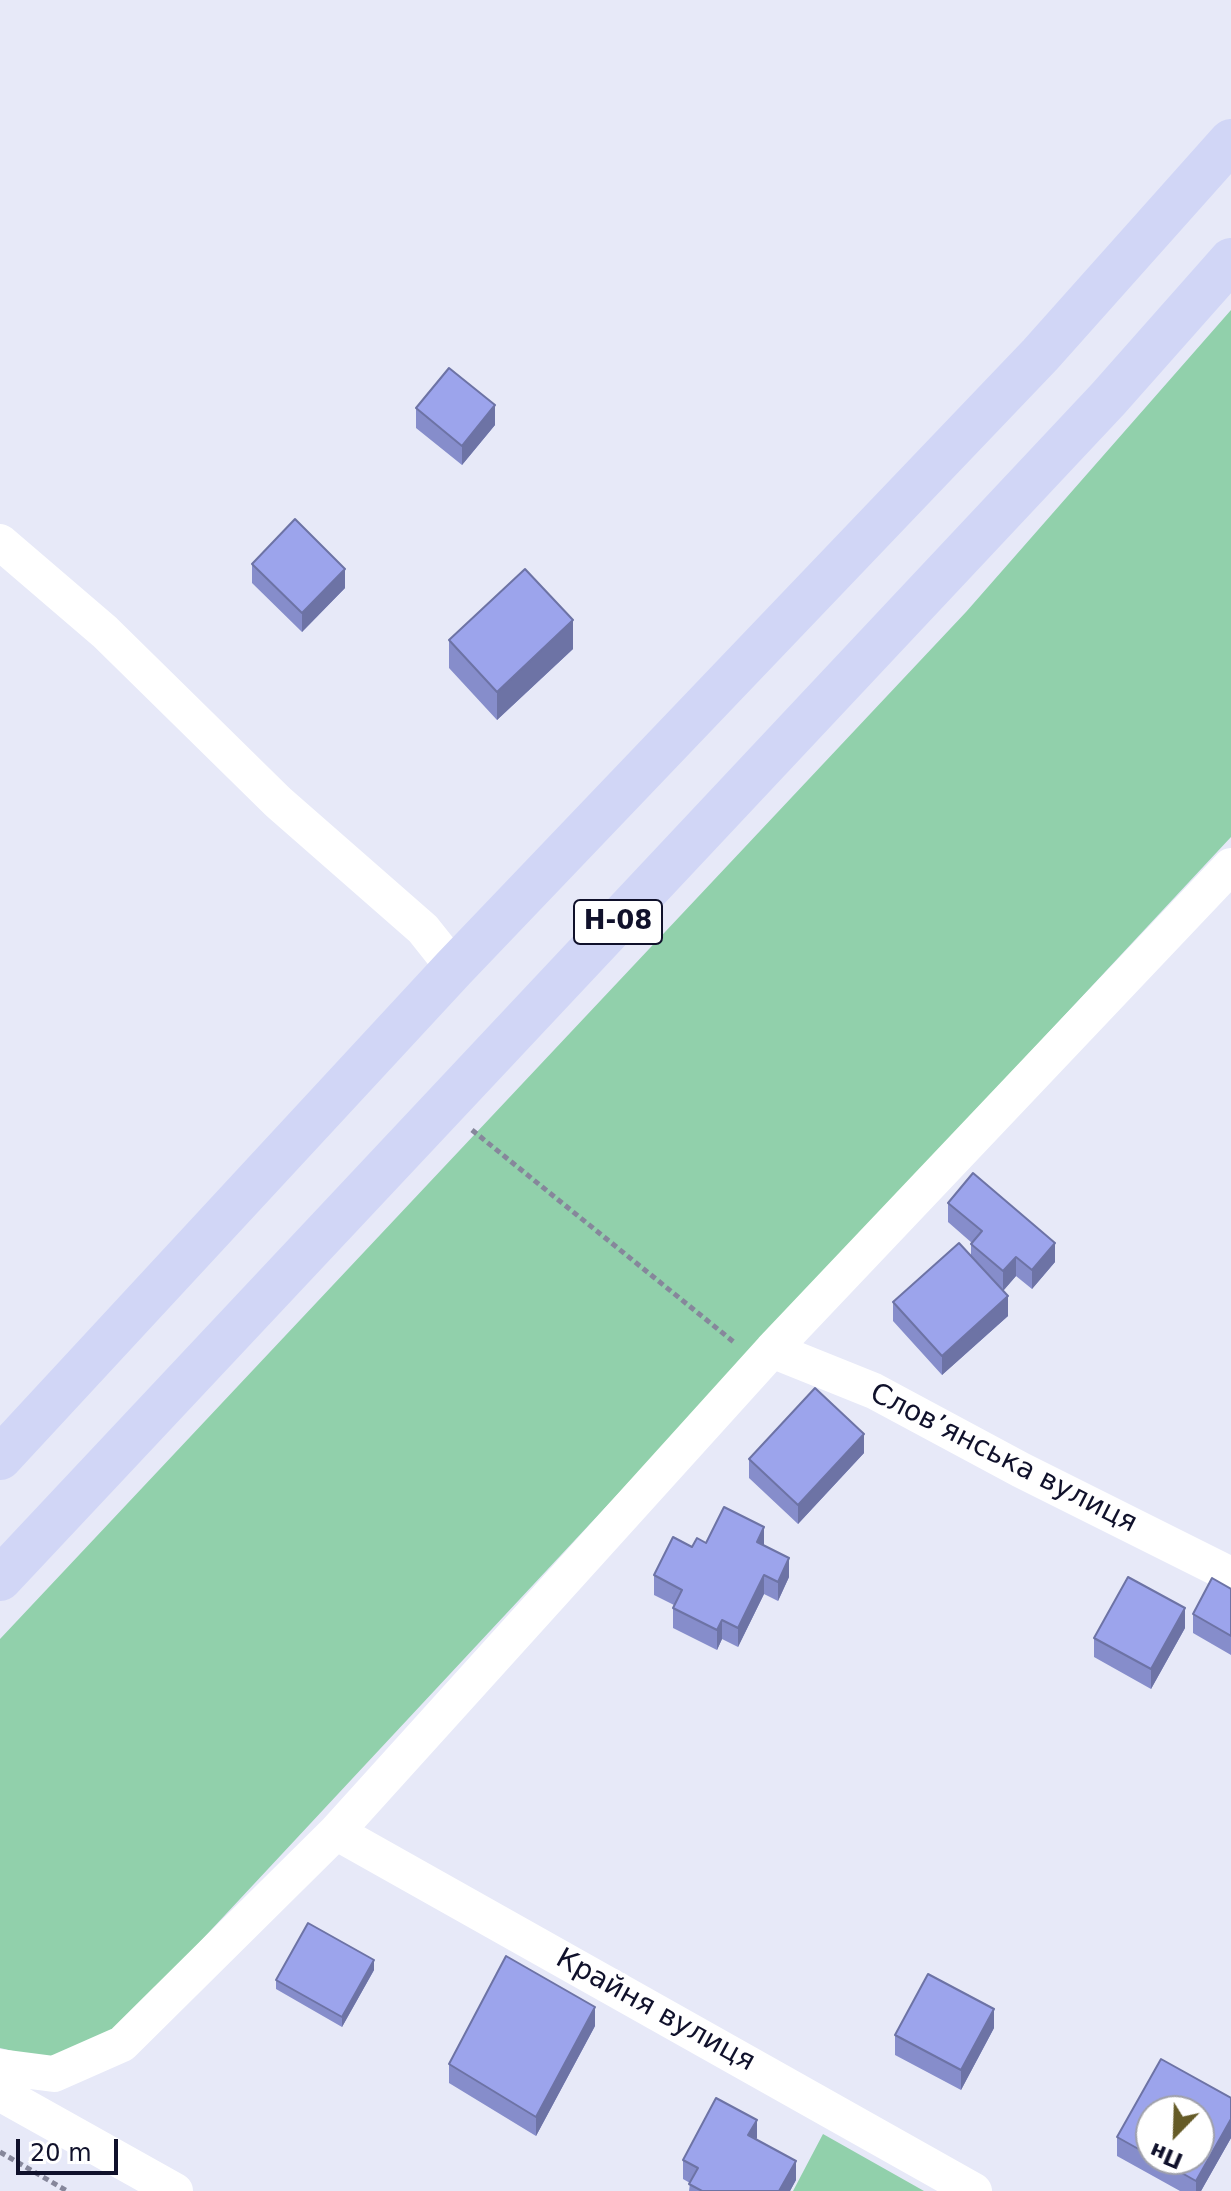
<!DOCTYPE html>
<html>
<head>
<meta charset="utf-8">
<style>
	body { margin:0 }
	#map { position:relative; width:1231px; height:2191px; overflow:hidden; background:#e7e9f8; font-family:"DejaVu Sans",sans-serif }
	canvas { display:block }
	.north { position:absolute; left:1135px; top:2095px; width:80px; height:80px; box-sizing:border-box; background:#fff; border:2px solid #9fa0aa; border-radius:50%; rotate:203deg; font-size:22px; font-weight:700; line-height:32px; text-align:center; color:#10112b }
	.north::after { content:''; display:block; margin:auto; width:28px; height:36px; background:#655b27; clip-path:polygon(50% 0,100% 100%,50% 72%,0 100%) }
	.scale { position:absolute; left:16px; top:2139px; width:102px; height:36px; box-sizing:border-box; border:4px solid #10112b; border-top:0; padding-left:10px; font-size:24px; line-height:28px; white-space:nowrap; color:#10112b; -webkit-text-stroke:6px #fff; paint-order:stroke }
</style>
</head>
<body>
<div id="map">
<canvas width="1231" height="2191"></canvas>
<div class="north">Пн</div>
<div class="scale">20 m</div>
</div>
<script>
const c = document.querySelector('canvas').getContext('2d');
c.lineJoin = 'round';
function fill(path, color) { c.fillStyle = color; c.fill(path, 'evenodd'); }
function stroke(path, color, width, dash) { c.strokeStyle = color; c.lineWidth = width; c.lineCap = dash ? 'butt' : 'round'; c.setLineDash(dash || []); c.stroke(path); }
function drawText(font, color, halo, rows, align = 'center') {
  c.font = font + ' "DejaVu Sans",sans-serif'; c.lineWidth = 8; c.setLineDash([]); c.textBaseline = 'middle'; c.strokeStyle = halo; c.fillStyle = color; for (const [text, x, y, turn = 0] of rows) {
    c.save(); c.translate(x, y); c.rotate((+turn || 0) * Math.PI / 180); c.textAlign = isNaN(turn) ? turn : align; if (halo) c.strokeText(text, 0, 0); c.fillText(text, 0, 0); c.restore();
  }
}
fill(new Path2D(`
	M1231,310V837L114,2034L51,2060L0,2048V1639L966,612Z
	M823,2134L924,2191H793Z`), '#91d0ab');
stroke(new Path2D(`
	M472,1130L735,1343
	M0,2152L67,2191`), '#86879b', 5, [6, 4]);
stroke(new Path2D(`
	M0,542L105,632L278,802L423,929L454,968
	M772,1350L874,1391L1021,1470L1231,1575
	M336,1832L974,2191
	M0,2067L54,2074L122,2044L336,1832L772,1350L1231,866
	M0,2093L175,2191`), '#fff', 36);
stroke(new Path2D(`
	M0,1458L454,968L1040,355L1231,141
	M0,1579L1108,399L1231,260`), '#d1d6f6', 44);
fill(new Path2D(`
	M416,408L495,425L462,465L416,428Z
	M252,564L345,588L302,632L252,583Z
	M449,640L573,649L497,720L449,668Z
	M948,1203L1055,1262L1032,1289L1016,1276L1003,1291L1008,1316L942,1375L893,1321V1302L971,1256V1244L972,1243L948,1222Z
	M864,1453L798,1524L749,1478V1459Z
	M706,1543L764,1545L789,1577L778,1601L764,1594L738,1647L722,1639L717,1650L673,1628V1608L674,1605L654,1595V1575L692,1547Z
	M1231,1589V1655L1193,1633V1614Z
	M1185,1628L1151,1689L1094,1657V1638Z
	M374,1970L342,2027L276,1989V1980Z
	M595,2026L536,2136L449,2083V2064Z
	M994,2028L961,2090L895,2055V2035Z
	M1161,2059L1231,2098V2138L1201,2191H1180L1117,2156V2137ZM1151,2111H1199V2159H1151Z
	M757,2139L796,2180L790,2191H689L690,2183L683,2179V2160Z`), '#868dcb');
fill(new Path2D(`
	M495,405V425L462,465V446Z
	M345,569V588L302,632V613Z
	M573,620V649L497,720V692Z
	M1055,1243V1262L1032,1289V1270Z
	M1016,1257V1276L1003,1291V1271Z
	M1008,1296V1316L942,1375V1356Z
	M864,1434V1453L798,1524V1505Z
	M764,1527V1546L757,1542Z
	M789,1558V1577L778,1601V1582Z
	M764,1575V1594L738,1647V1628Z
	M1185,1608V1628L1151,1689V1669Z
	M722,1620V1639L717,1650V1630Z
	M374,1960V1970L342,2027V2017Z
	M595,2007V2026L536,2136V2117Z
	M994,2009V2028L961,2090V2070Z
	M1231,2119V2138L1201,2191H1196V2181Z
	M757,2120V2139L748,2135Z
	M796,2161V2180L790,2191H779Z`), '#6d73a5');
const building = new Path2D(`
	M449,368L495,405L462,446L416,408Z
	M295,519L345,569L302,613L252,564Z
	M525,569L573,620L497,692L449,640Z
	M973,1173L1055,1243L1032,1270L1016,1257L1003,1271L971,1244L982,1231L948,1203Z
	M959,1243L1008,1296L942,1356L893,1302Z
	M815,1388L864,1434L798,1505L749,1459Z
	M724,1507L764,1527L757,1542L789,1558L778,1582L764,1575L738,1628L722,1620L717,1630L673,1608L682,1590L654,1575L673,1537L692,1547L697,1538L706,1543Z
	M1128,1577L1185,1608L1151,1669L1094,1638Z
	M1212,1578L1231,1589V1636L1193,1614Z
	M308,1923L374,1960L342,2017L276,1980Z
	M506,1956L595,2007L536,2117L449,2064Z
	M928,1974L994,2009L961,2070L895,2035Z
	M1161,2059L1231,2098V2119L1196,2181L1157,2159H1199V2111H1151V2156L1117,2137Z
	M716,2098L757,2120L748,2135L796,2161L779,2191H702L689,2184L698,2168L683,2160Z`);
fill(building, '#9ca4ec');
stroke(building, '#6d73a5', 2);
for (const [x, y, w] of [
	[618,922,88]
]) { const box = new Path2D(); box.roundRect(x - w / 2, y - 22, w, 44, 6); c.fillStyle = '#fff'; c.fill(box); stroke(box, '#10112b', 2); }
drawText('bold 26px', '#10112b', null, [
	["Н-08",618,922]
]);
drawText('28px', '#10112b', '#fff', [
	["Словʼянська вулиця",1003,1459,27],
	["Крайня вулиця",655,2011,29]
]);
</script>
</body>
</html>
